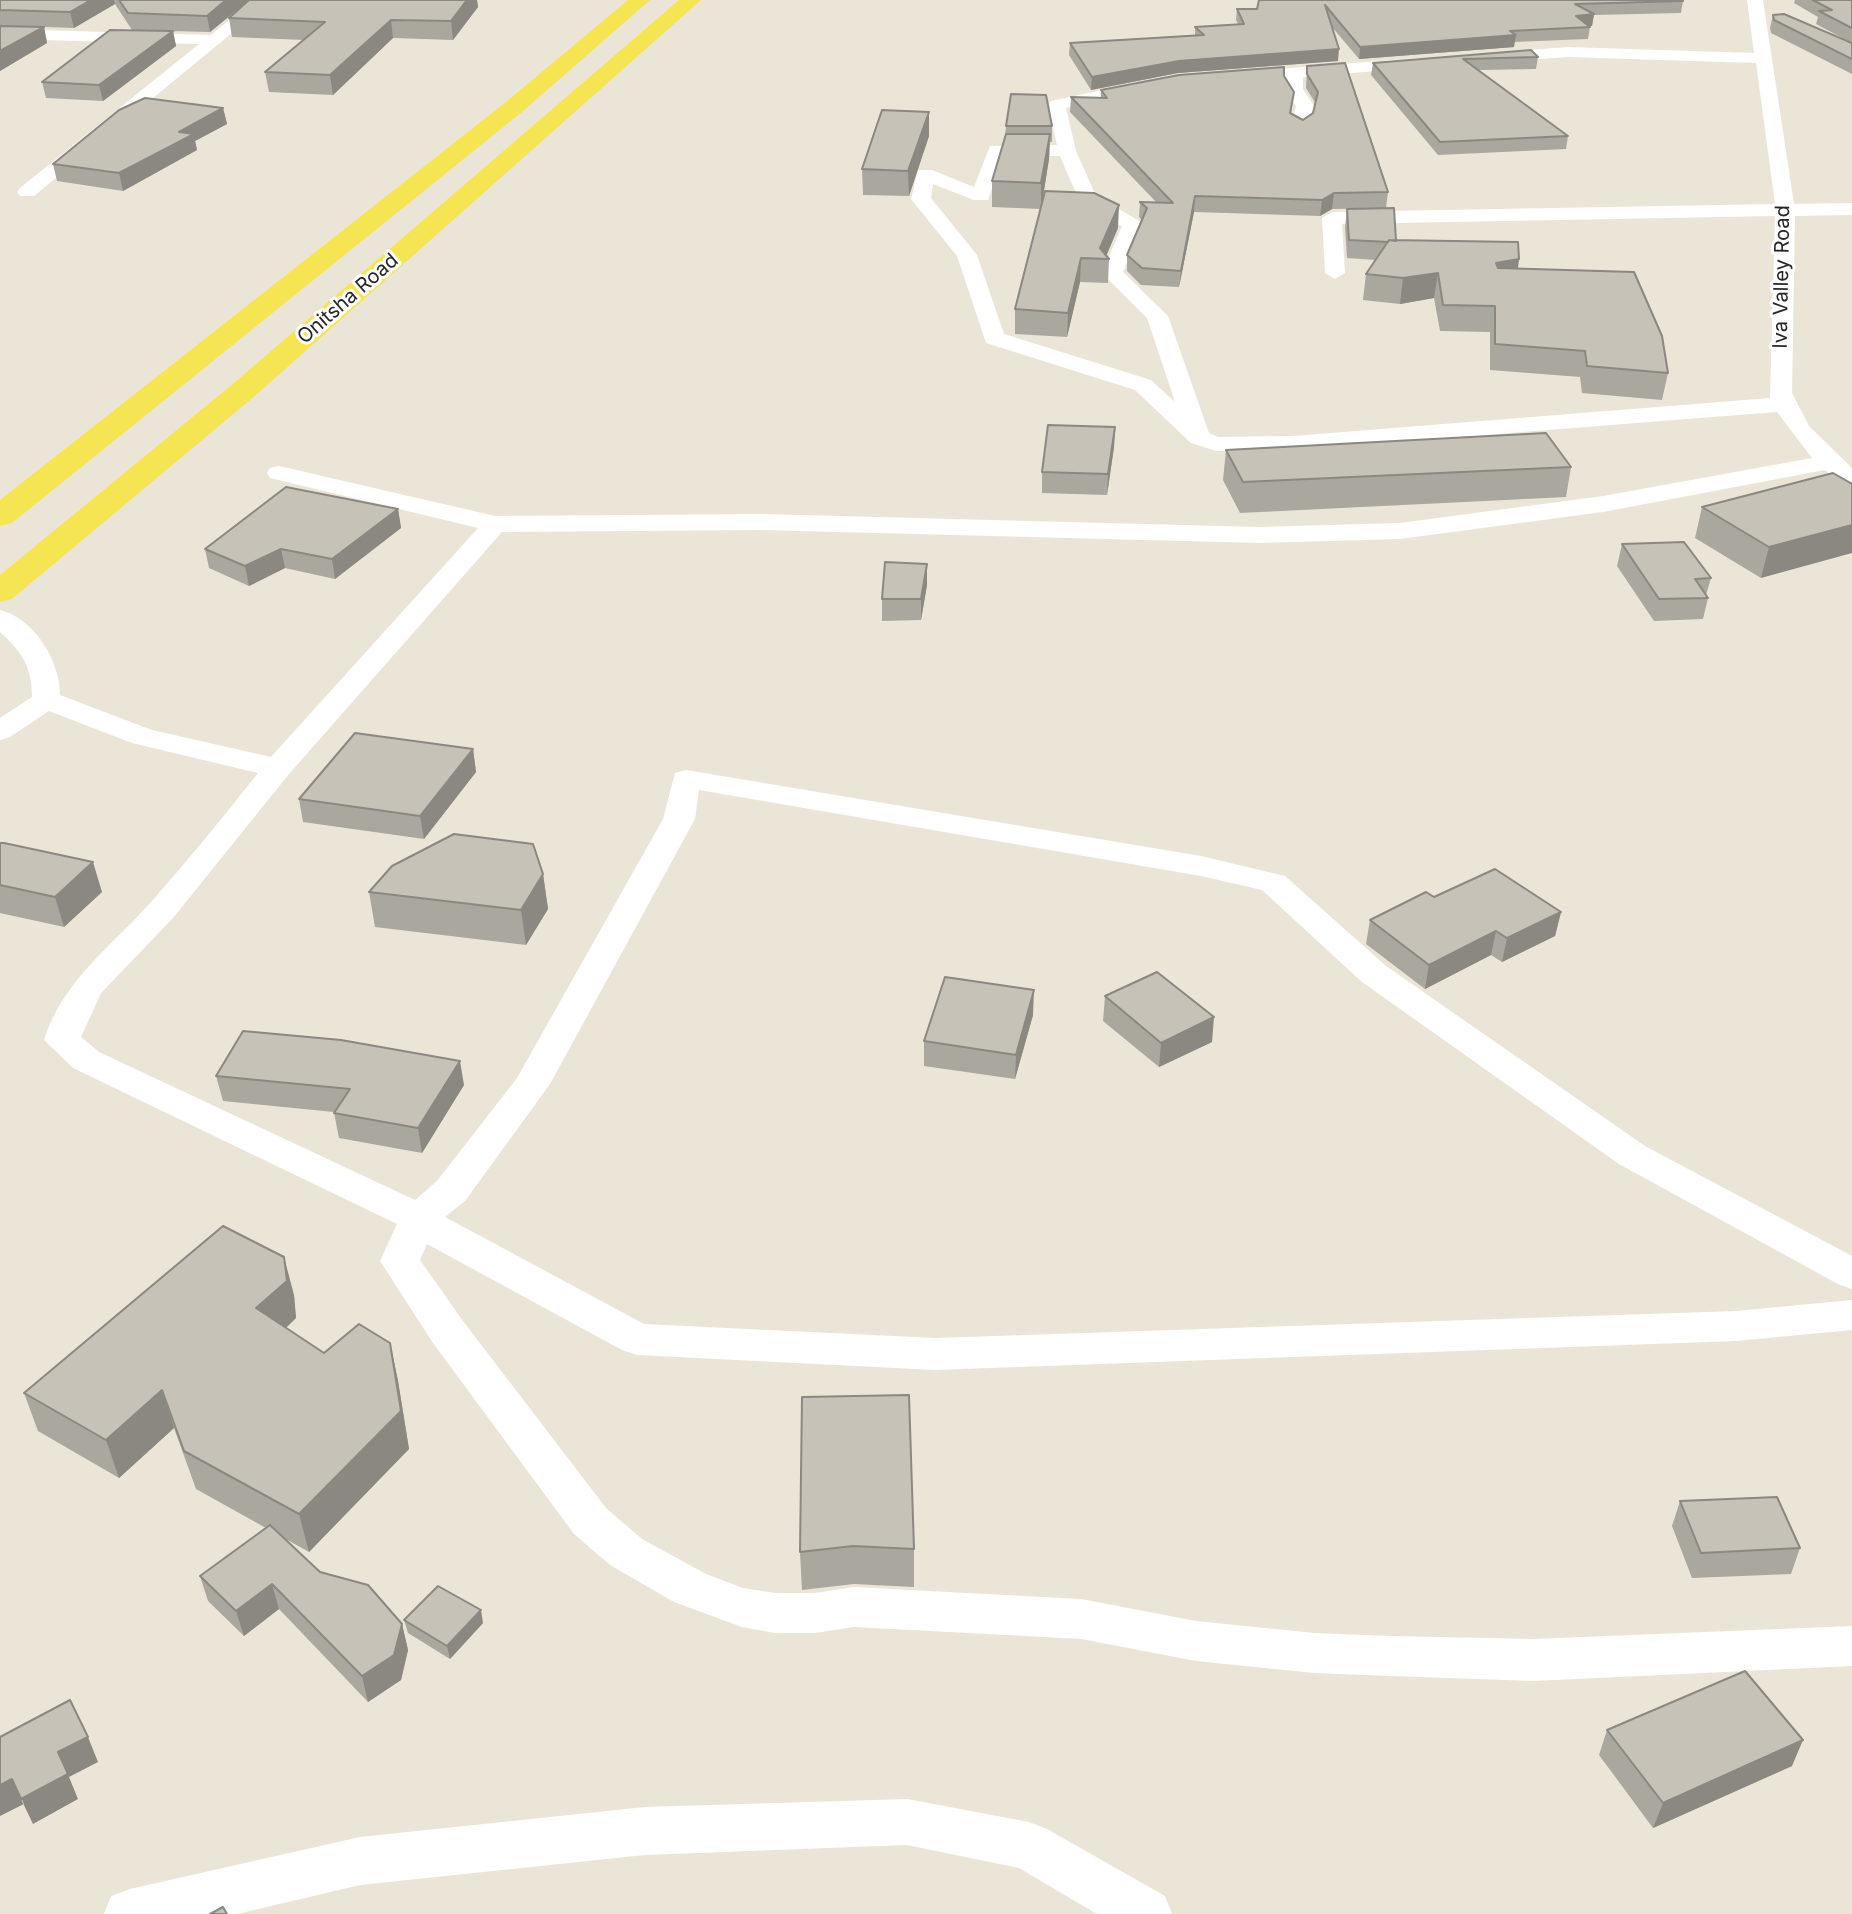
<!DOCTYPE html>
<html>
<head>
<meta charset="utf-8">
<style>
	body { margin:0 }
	canvas { display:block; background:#ebe5d8 }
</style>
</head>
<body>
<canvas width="1852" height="1914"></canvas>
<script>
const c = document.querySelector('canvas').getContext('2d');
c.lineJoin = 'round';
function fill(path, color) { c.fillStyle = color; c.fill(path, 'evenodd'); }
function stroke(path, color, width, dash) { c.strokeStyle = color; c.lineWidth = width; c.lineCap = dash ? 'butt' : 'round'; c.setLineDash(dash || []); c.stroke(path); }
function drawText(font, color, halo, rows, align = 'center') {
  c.font = font + ' Inter,sans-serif'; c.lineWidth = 6; c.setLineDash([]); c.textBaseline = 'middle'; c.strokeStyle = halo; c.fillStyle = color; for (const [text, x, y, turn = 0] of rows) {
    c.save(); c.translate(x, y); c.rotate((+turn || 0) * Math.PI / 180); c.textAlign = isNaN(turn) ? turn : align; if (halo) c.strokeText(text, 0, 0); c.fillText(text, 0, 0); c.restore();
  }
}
fill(new Path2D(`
	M254,0H272L34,196H20L17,192L20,188L199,44L0,39V29L211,35Z
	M1747,0H1763L1794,204L1852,203V215L1795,216L1792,393L1809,426L1852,468V487L1843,485L1825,470L1603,512L1400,539L1260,543L761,530L502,532L289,774L173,918L101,993L81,1037L99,1052L415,1200L437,1181L517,1078L663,819L675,773L686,770L1201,856L1285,876L1386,966L1645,1146L1852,1256V1289L1838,1284L1619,1164L1362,982L1262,890L1201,876L699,790L695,819L550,1084L465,1201L445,1217L644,1324L935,1338L1736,1311L1852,1300V1330L1736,1341L935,1370L637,1355L622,1350L427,1244L420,1260L463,1321L606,1508L642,1539L706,1574L743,1588L775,1593H815L854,1587L1081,1599L1196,1621L1314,1633L1390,1636L1534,1639L1852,1626V1666L1534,1681L1390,1676L1314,1673L1196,1661L1081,1639L854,1627L815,1633H775L742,1627L674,1602L610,1565L574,1534L433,1343L380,1261L397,1224L73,1068L44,1040C63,980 112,946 152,901C189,859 224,816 258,773L132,743L49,711L10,737L0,740V718L32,697C32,667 22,652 0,632V610C35,619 60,661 60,695L152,730L271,757L478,528L270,478L267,473L270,468L279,466L495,516L761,514L1260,527L1400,523L1603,496L1812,458L1777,412L1293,450L1216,451L1191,443L1135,390L986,343L957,256L911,199L918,170H932L974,187L990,146L1057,145L1048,105L1051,101L1144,81L1150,82V90L1066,108L1076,151L1096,196L1143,223L1123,272L1168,316L1209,433L1218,437L1293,436L1770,398L1775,216L1342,224L1345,273L1335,279L1325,273L1322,218L1332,212L1775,204L1756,63L1568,57L1488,63L1480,58L1488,53L1568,47L1754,53ZM1003,156H1060C1077,195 1079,211 1122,226L1102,273L1147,318L1175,402L1151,380L1004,334L977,255L931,198L933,184L974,200H988Z
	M1419,58L1427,63L1425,67L1303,77V89L1314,106L1309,127L1300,132L1291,127L1296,106L1285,89L1286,78L1240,82L1232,77L1240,72Z
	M907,1799L1029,1822L1047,1829L1165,1896L1172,1914H1097L1019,1868L907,1845L645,1855L360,1885L237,1914H104L111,1896L130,1889L360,1837L645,1807Z`), '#fff');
fill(new Path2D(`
	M628,0H650L522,112L12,523L0,526V500L506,102Z
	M679,0H701L256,395L12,599L0,602V575L234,383Z`), '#f6e552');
fill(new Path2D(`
	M0,0H477L478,7L453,40L393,38L333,95L269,92L265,72L304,40L232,37L229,18L246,3L210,32L132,30L115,4L74,28L44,27L47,43L0,71Z
	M1795,0H1852V43L1816,24L1818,17L1794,3Z
	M1683,1L1681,13L1594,15L1592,26H1589L1590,27L1588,39L1514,42V47L1359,59L1332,27L1338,61L1178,73L1091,90L1069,55L1070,43L1195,35V27L1238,24L1236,20L1237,9H1257Z
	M1773,15L1852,43V74L1771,33L1770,28Z
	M173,31L176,46L103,101L46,98L42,82Z
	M1531,50L1538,57L1536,69L1479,70L1568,136L1566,149L1438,155L1371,75L1373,63Z
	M1307,66L1388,192L1386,208L1332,209L1320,216L1194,212L1179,287L1141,285L1127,271V255L1142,220L1139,217L1140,202H1156L1070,112L1071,97L1101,98V90L1284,76L1294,92L1291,114L1303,120L1313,113L1316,104L1306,88Z
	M223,108L227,124L195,141L197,150L123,191L57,181L53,164Z
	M1006,126H1052V142H1050L1049,159L1041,209L992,207V181L1005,136Z
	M929,136L909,196L863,195L862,169Z
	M1347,209L1396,241L1519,259L1518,269L1668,373L1662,400L1582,393L1580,377L1490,370V332L1440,331L1434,298L1400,304L1363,300L1366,274L1376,260L1347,258L1345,227Z
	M1118,228L1106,255L1109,259L1108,283L1080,282L1067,337L1015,334V309Z
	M1115,427L1114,447L1107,495L1042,493V472Z
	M1226,450L1571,467L1566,497L1240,513L1223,480Z
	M1852,484L1761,578L1695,538L1702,507Z
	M398,509L401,528L335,579L285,568L249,586L209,568L205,549Z
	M1622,544L1711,578L1706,595L1708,598L1703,619L1654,621L1617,566Z
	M927,585L921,620L882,621V599Z
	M473,749L476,772L424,839L303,822L299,799Z
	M0,843L102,892L64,927L0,913Z
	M543,874L548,909L526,945L375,927L369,892Z
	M1434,897L1561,912L1555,936L1502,962L1491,955L1425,989L1366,944L1370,920Z
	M1105,996L1212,1042L1159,1067L1103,1021Z
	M1033,1015L1015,1079L924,1066V1041Z
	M216,1076L464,1085L422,1153L339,1138L334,1113V1112L223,1101Z
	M294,1295L296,1318L286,1328L324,1353L390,1343L398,1381L409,1449L309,1552L282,1537L320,1572L402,1624L408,1650L401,1680L368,1702L279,1609L244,1636L208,1601L200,1576L266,1528L196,1489L174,1428L119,1478L38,1431L24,1393Z
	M802,1397L914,1549V1587L854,1584L802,1590L800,1552Z
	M1680,1501L1800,1548L1791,1574L1692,1578L1672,1526Z
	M404,1620L483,1623L450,1659L408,1633Z
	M1607,1730L1792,1766L1653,1828L1599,1755Z`), '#aaa79e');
fill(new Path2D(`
	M91,0H114L115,4L74,28L70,12Z
	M226,0H249L210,32L207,16Z
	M467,0H477L478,7L453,40L451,21Z
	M1594,14L1592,26L1574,28L1576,16Z
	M391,20L393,38L333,95L330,75Z
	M44,27L47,43L0,71V51Z
	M173,31L176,46L103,101L99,85Z
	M1516,35L1514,47L1359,59L1360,47Z
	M1339,49L1338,61L1178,73L1091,90L1092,77L1179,61Z
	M223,108L227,124L195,141L197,150L123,191L119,173L179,132Z
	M929,112V136L909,196L908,171Z
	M1050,134L1049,159L1041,209V183Z
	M1334,193L1332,209L1320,216L1322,200Z
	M1195,196L1194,212L1179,287L1181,271Z
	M1119,205L1118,228L1105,259L1100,248Z
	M1081,258L1080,282L1067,337L1068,313Z
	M1519,259L1515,285L1492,289L1496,263Z
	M1438,273L1434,298L1400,304L1403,278Z
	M1115,427L1114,447L1107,495L1108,474Z
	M398,509L401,528L335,579L332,559Z
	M1852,525V553L1761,578L1769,547Z
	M281,549L285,568L249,586L245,566Z
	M927,564V585L921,620V599Z
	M473,749L476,772L424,839L420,816Z
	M93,862L102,892L64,927L55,897Z
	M543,874L548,909L526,945L521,910Z
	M1561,912L1555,936L1502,962L1507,938Z
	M1496,931L1491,955L1425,989L1429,965Z
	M1034,990L1033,1015L1015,1079L1016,1055Z
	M1214,1017L1212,1042L1159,1067L1161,1043Z
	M460,1061L464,1085L422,1153L418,1128Z
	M284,1257L294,1295L296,1318L266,1346L256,1308Z
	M390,1343L398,1381L409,1449L309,1552L299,1514Z
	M162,1390L174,1428L119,1478L106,1440Z
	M272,1584L279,1609L244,1636L236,1611Z
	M481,1610L483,1623L450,1659L447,1646Z
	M402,1624L408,1650L401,1680L368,1702L362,1676Z
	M88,1737L98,1762L69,1777L78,1799L33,1824L21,1799L58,1752Z
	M1803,1740L1792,1766L1653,1828L1663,1803Z
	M12,1779L24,1804L0,1816V1785Z`), '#8b8881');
const building = new Path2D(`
	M0,0H91L70,12L0,10Z
	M119,0H226L207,16L128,13Z
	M249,0H467L451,21L391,20L330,75L265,72L325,22L229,18Z
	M1259,0H1683V1L1575,4L1594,14L1576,16L1590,27L1510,31L1516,35L1360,47L1325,5L1339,49L1179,61L1092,77L1070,43L1204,35L1195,27L1244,24L1237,9H1257Z
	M1813,0H1852V28L1819,11L1832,10Z
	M1784,14L1852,43V59L1774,20L1773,15Z
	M0,26L44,27L0,51Z
	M110,30L173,31L99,85L42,82Z
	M1531,50L1538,57L1463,59L1568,136L1440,142L1373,63Z
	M1345,63L1388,192L1334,193L1322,200L1195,196L1181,271L1142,268L1127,255L1147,208L1140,202L1173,203L1071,97L1107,98L1101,90L1179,75L1284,67V76L1294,92L1290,113L1303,120L1313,113L1318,92L1307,74V66Z
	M1011,94L1046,95L1052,126H1006Z
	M145,98L223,108L179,132L194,134L119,173L53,164L119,110Z
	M882,110L929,112L908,171L862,169Z
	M1006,134H1050L1041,183L992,181Z
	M1045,191L1094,193L1119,205L1100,248L1109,259L1081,258L1068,313L1015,309Z
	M1394,208L1396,241L1389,240L1388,242L1349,240L1347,209Z
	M1389,240L1518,242L1519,259L1496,263L1498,268L1634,272L1662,336L1668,373L1587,366L1585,351L1495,344V306L1443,305L1438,273L1403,278L1366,274Z
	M1048,425L1115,427L1108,474L1042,472Z
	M1546,433L1571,467L1243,482L1226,450Z
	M1833,473L1852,484V525L1769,547L1702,507Z
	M286,487L398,509L332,559L281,549L245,566L205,549Z
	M1684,542L1711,578L1695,579L1708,598L1659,599L1622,544Z
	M885,562L927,564L921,599H882Z
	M355,733L473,749L420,816L299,799Z
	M454,834L533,844L543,874L521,910L369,892L392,866Z
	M0,843H4L93,862L55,897L0,885Z
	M1495,869L1561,912L1507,938L1496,931L1429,965L1370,920L1426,892L1434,897Z
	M1157,972L1214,1017L1161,1043L1105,996Z
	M945,977L1034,990L1016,1055L924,1041Z
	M243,1031L341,1040L460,1061L418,1128L334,1113L350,1089L216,1076Z
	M223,1226L284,1257L287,1281L256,1308L324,1353L359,1324L390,1343L401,1411L299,1514L184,1451L162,1390L106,1440L24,1393Z
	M909,1395L914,1549L853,1546L800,1552L802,1397Z
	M1777,1497L1800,1548L1701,1553L1680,1501Z
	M270,1525L320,1572L368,1585L402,1624L394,1655L362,1676L272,1584L236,1611L200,1576Z
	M438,1586L481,1610L447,1646L404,1620Z
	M1745,1671L1803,1740L1663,1803L1607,1730Z
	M70,1700L88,1737L58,1752L68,1774L21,1799L12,1779L0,1785V1737Z
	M223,1907L227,1914H210Z`);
fill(building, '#c6c2b8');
stroke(building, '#8b8881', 2);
drawText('20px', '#272727', '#fff', [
	["Iva Valley Road",1782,277,-89],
	["Onitsha Road",348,299,-41]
]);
</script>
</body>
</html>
